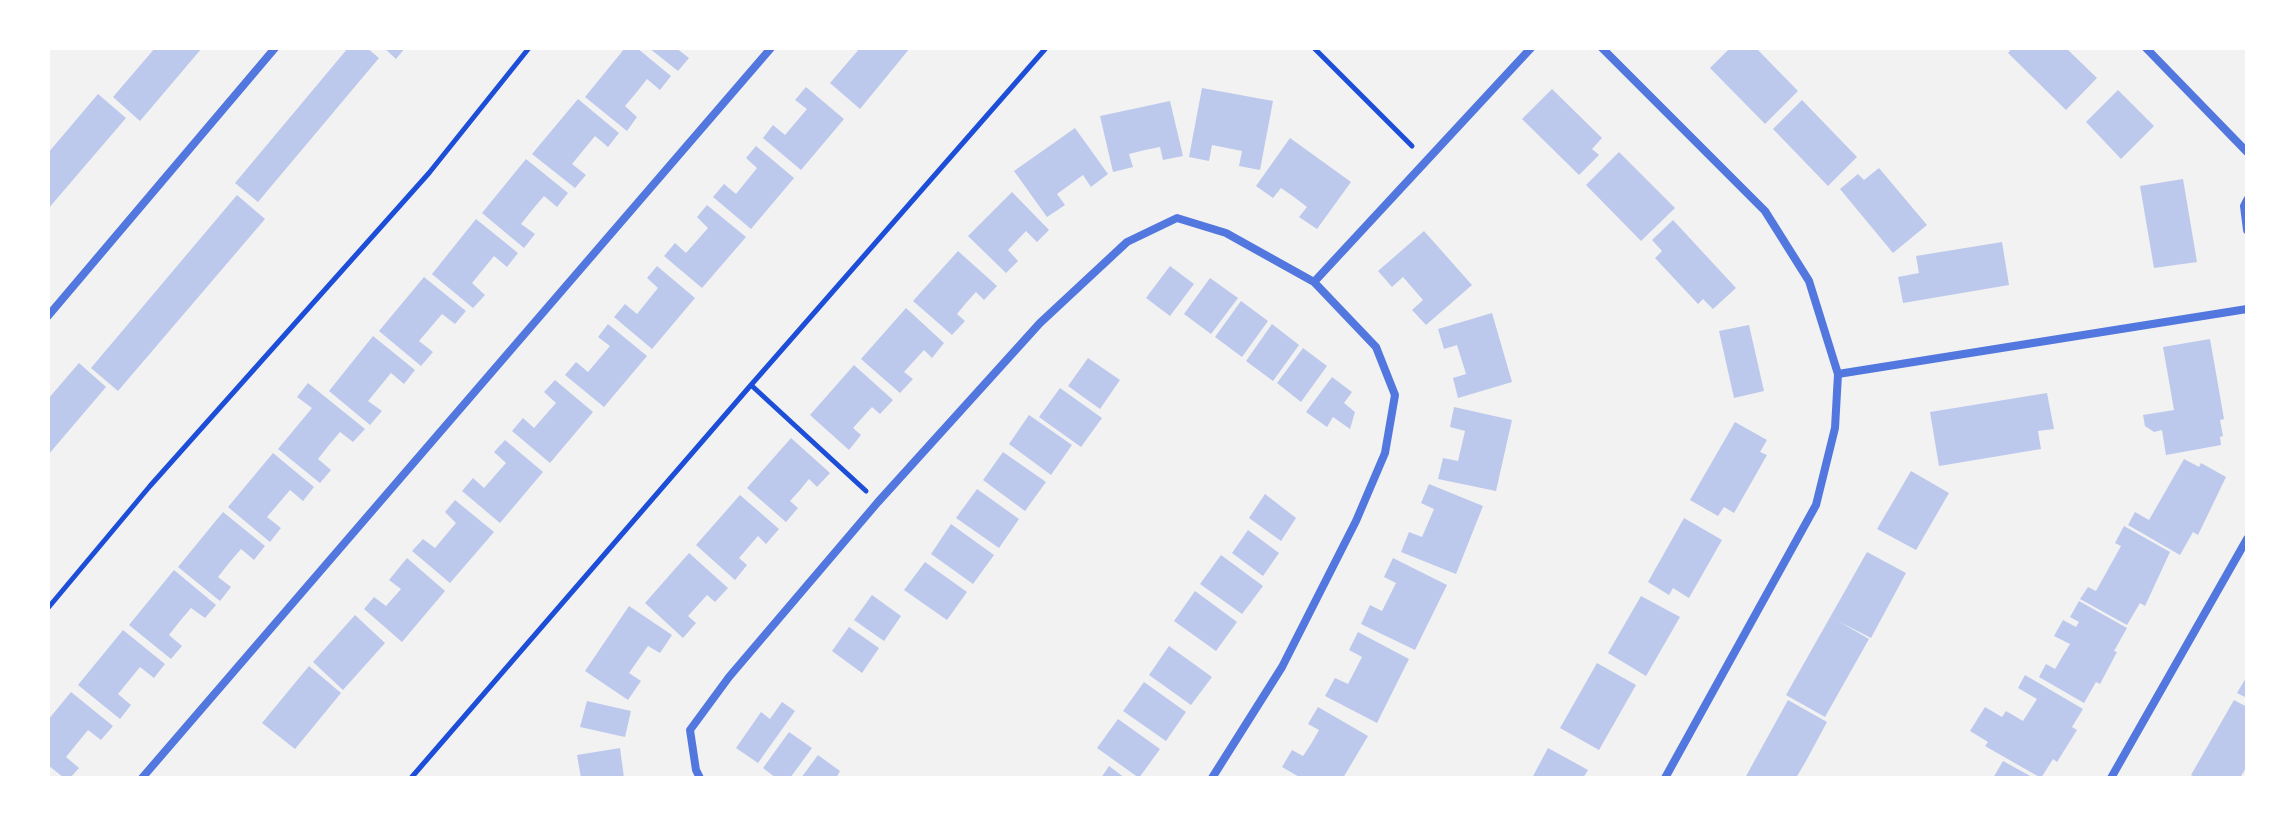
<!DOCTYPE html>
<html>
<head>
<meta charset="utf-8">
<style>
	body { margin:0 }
	#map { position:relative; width:2295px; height:826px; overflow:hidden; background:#f2f2f2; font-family:"Source Serif 4",serif }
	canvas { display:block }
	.frame { position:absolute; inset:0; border:50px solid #fff; pointer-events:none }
</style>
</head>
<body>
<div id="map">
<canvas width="2295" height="826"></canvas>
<div class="frame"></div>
</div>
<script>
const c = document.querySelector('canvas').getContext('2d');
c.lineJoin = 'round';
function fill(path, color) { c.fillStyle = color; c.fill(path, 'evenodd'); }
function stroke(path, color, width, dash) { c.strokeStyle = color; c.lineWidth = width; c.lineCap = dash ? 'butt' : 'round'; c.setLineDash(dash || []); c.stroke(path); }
fill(new Path2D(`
	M155,48H202L140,121L113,97Z
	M348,48H367L379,58L258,202L235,183Z
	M384,48H405L396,59Z
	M625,48H637L671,76L660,90L647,79L636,93L625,106L637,117L627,131L585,97Z
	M649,48H676L689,58L678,71Z
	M860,48H910L860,109L830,83Z
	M1730,48H1756L1798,91L1765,124L1710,68Z
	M2012,48H2066L2097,78L2066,110L2008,53Z
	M806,87L844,119L801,170L763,138L773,125L785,135L807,109L795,100Z
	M1202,88L1273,101L1260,170L1239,166L1242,151L1212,145L1209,161L1189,157Z
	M1552,89L1602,138L1592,149L1599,155L1579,175L1522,119Z
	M2118,90L2154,126L2121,159L2086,122Z
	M98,94L126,118L48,209V153Z
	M578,99L619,133L608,147L595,136L572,164L586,175L575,188L532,154Z
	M1802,100L1857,157L1828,186L1773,129Z
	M1170,101L1183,156L1163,160L1160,147L1145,150L1129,154L1133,167L1113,172L1100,116Z
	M1075,128L1108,174L1091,187L1083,175L1057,194L1065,205L1047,217L1014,171Z
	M1290,138L1351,182L1317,229L1299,217L1307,207L1294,197L1281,188L1273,198L1256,186Z
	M756,146L794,178L751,229L713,197L724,184L736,194L757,168L746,158Z
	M1619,152L1675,208L1641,241L1586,185Z
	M526,159L568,193L557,207L544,196L533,209L521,224L535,234L524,248L482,213Z
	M1879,168L1927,225L1893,253L1840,189L1858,174L1864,180Z
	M2183,179L2197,262L2154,268L2140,186Z
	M1012,192L1049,230L1037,242L1026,231L1008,250L1018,261L1006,273L968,236Z
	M237,195L265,219L118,391L91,368Z
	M707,205L746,237L702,288L664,256L675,243L686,253L708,228L697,217Z
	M476,219L518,253L507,267L494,256L472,283L485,295L473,308L432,274Z
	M1673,220L1736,288L1713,309L1703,299L1698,304L1655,258L1662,251L1652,240Z
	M1424,231L1472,285L1426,325L1412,310L1423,300L1403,277L1392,287L1378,271Z
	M2002,242L2009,285L1903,303L1898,277L1919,273L1916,256Z
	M958,251L997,286L984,300L976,292L966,303L957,314L965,321L952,335L913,301Z
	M657,266L695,298L652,349L614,317L625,304L637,314L658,288L647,278Z
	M1170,266L1194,284L1170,316L1146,298Z
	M424,277L466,311L455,324L442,314L419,341L433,352L421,366L379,331Z
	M1210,278L1238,298L1211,334L1184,314Z
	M1241,301L1268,321L1242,357L1215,337Z
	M906,308L944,343L932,358L924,350L904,372L913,379L900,393L861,359Z
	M1492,313L1512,382L1458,398L1453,378L1466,374L1457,345L1444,349L1438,329Z
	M608,324L647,356L604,407L565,375L576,362L588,372L610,346L598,337Z
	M1272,324L1299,345L1273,381L1246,361Z
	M1749,325L1764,391L1734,398L1719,331Z
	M373,336L415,370L404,384L391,373L368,401L382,411L370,425L329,391Z
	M2210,339L2224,419L2220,420L2223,436L2220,437L2221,445L2166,455L2162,430L2154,432L2145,426L2143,415L2174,410L2163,347Z
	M1303,348L1327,366L1301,402L1277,383Z
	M1088,358L1120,380L1100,409L1068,386Z
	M79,363L106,387L48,455V399Z
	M854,365L893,400L880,414L872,407L853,428L861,435L849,450L810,415Z
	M1332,377L1352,392L1344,403L1355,412L1350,429L1333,417L1327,427L1306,412Z
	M555,380L593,412L550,463L512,431L523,418L534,428L556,403L544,392Z
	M308,383L365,429L353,442L340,432L329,445L318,459L331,470L320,483L278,449L312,408L297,397Z
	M1060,388L1102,418L1081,447L1039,417Z
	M2047,393L2054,429L2038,431L2041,449L1939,466L1930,412Z
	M1454,407L1512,420L1496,491L1438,479L1443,458L1458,461L1465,431L1450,427Z
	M1029,415L1072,445L1051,475L1009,444Z
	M1735,422L1767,440L1760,452L1767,455L1734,513L1724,507L1718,516L1690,500Z
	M791,438L830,473L817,487L809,479L800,490L790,501L798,508L786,522L747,488Z
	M505,440L543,472L500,523L462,491L473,478L484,488L506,463L494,452Z
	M1003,452L1046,482L1025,511L983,480Z
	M273,453L314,487L303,501L290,490L267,517L281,528L270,542L228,507Z
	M2184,459L2199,467L2201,463L2226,477L2198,535L2193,532L2180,555L2128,525L2135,512L2149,520Z
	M1911,471L1949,493L1916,550L1877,529Z
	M1429,484L1483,506L1456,574L1401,552L1409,532L1422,537L1434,509L1421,503Z
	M977,489L1019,519L999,548L956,518Z
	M1265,494L1296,518L1281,541L1249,518Z
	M740,495L779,529L766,544L758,536L739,558L747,565L735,580L696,545Z
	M455,500L494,532L450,583L412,551L423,539L435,548L456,523L445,512Z
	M223,512L265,546L254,560L241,549L229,563L218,577L231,587L220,601L178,567Z
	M1684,518L1722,540L1689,598L1673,588L1669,595L1648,582Z
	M951,524L994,555L973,584L931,554Z
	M2124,526L2170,552L2145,606L2140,603L2127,625L2080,599L2088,587L2096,591L2121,546L2115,543Z
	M1248,530L1279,553L1263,576L1232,553Z
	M1867,552L1906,573L1871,638L1838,621L1869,639L1825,717L1786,695Z
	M689,553L728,588L715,602L707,595L698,605L688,616L696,623L683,638L645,603Z
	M1221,555L1263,586L1242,614L1200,584Z
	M407,558L445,591L402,642L364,609L374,597L386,606L401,589L389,580Z
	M1393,558L1447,585L1415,650L1361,624L1370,605L1382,611L1396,583L1384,577Z
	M925,562L967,592L947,620L904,590Z
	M174,570L216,605L205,618L191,608L180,621L169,635L182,646L171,659L129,625Z
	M1195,591L1237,622L1216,651L1174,621Z
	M872,595L901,616L884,641L854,620Z
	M1641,596L1680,617L1646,676L1608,653Z
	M2079,601L2127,628L2114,651L2117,652L2100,684L2096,682L2084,703L2039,677L2046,664L2055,669L2070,644L2054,636L2063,620L2076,627L2079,622L2070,617Z
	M629,606L672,635L660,653L648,646L629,673L641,681L628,700L585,671Z
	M355,615L385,643L343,690L313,662Z
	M849,627L879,648L862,673L832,651Z
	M123,630L165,664L154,678L140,667L118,694L131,705L120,719L78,685Z
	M1358,632L1409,659L1377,723L1325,696L1335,678L1348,684L1362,657L1349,650Z
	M1169,646L1212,677L1191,705L1149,675Z
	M1597,663L1636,685L1599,750L1560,728Z
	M309,666L341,693L295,749L262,723Z
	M2025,675L2083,709L2072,727L2077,730L2057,762L2053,759L2041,778L1985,746L1988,742L1970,731L1985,707L2002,717L2006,711L2023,721L2037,699L2018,688Z
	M2247,676V698L2237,693Z
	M1144,682L1186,712L1166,741L1123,711Z
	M71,692L113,726L101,740L88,730L66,757L79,768L70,778H64L48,765V720Z
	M1788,700L1827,722L1806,761L1796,778H1745Z
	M2234,700L2247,707V766L2240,778H2197L2191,775Z
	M587,701L631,711L625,737L580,727Z
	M782,702L795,711L758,763L736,748L761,712L770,719Z
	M1318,707L1368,736L1343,778H1301L1282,767L1292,750L1303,756L1311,744L1319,730L1308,724Z
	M1118,719L1160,749L1139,778L1097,748Z
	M789,732L812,748L790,778H776L763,768Z
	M620,748L624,778H581L577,755Z
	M1548,748L1588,770L1583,778H1532Z
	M818,755L840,771L836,778H801Z
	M2003,761L2034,778H1993Z
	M1109,766L1125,778H1101Z`), '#bdc9ec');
stroke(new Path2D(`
	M1314,48L1412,146
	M866,491L751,385L1046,48
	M48,608L150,486L429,173L529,48
	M411,778L751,385`), '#1d4ed8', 5);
stroke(new Path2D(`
	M1602,48L1765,211L1809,281L1838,374L1835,428L1816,505L1665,778
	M2146,48L2247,152
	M2247,200L2244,206L2247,230
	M1314,282L1531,48
	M48,316L275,48
	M1838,374L2247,309
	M142,778L771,48
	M700,778L696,770L690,730L729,677L878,502L1040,323L1127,242L1177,218L1226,233L1314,282L1376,347L1395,395L1385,453L1356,521L1282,667L1212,778
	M2111,778L2247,539`), '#5277de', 8);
</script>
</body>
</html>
